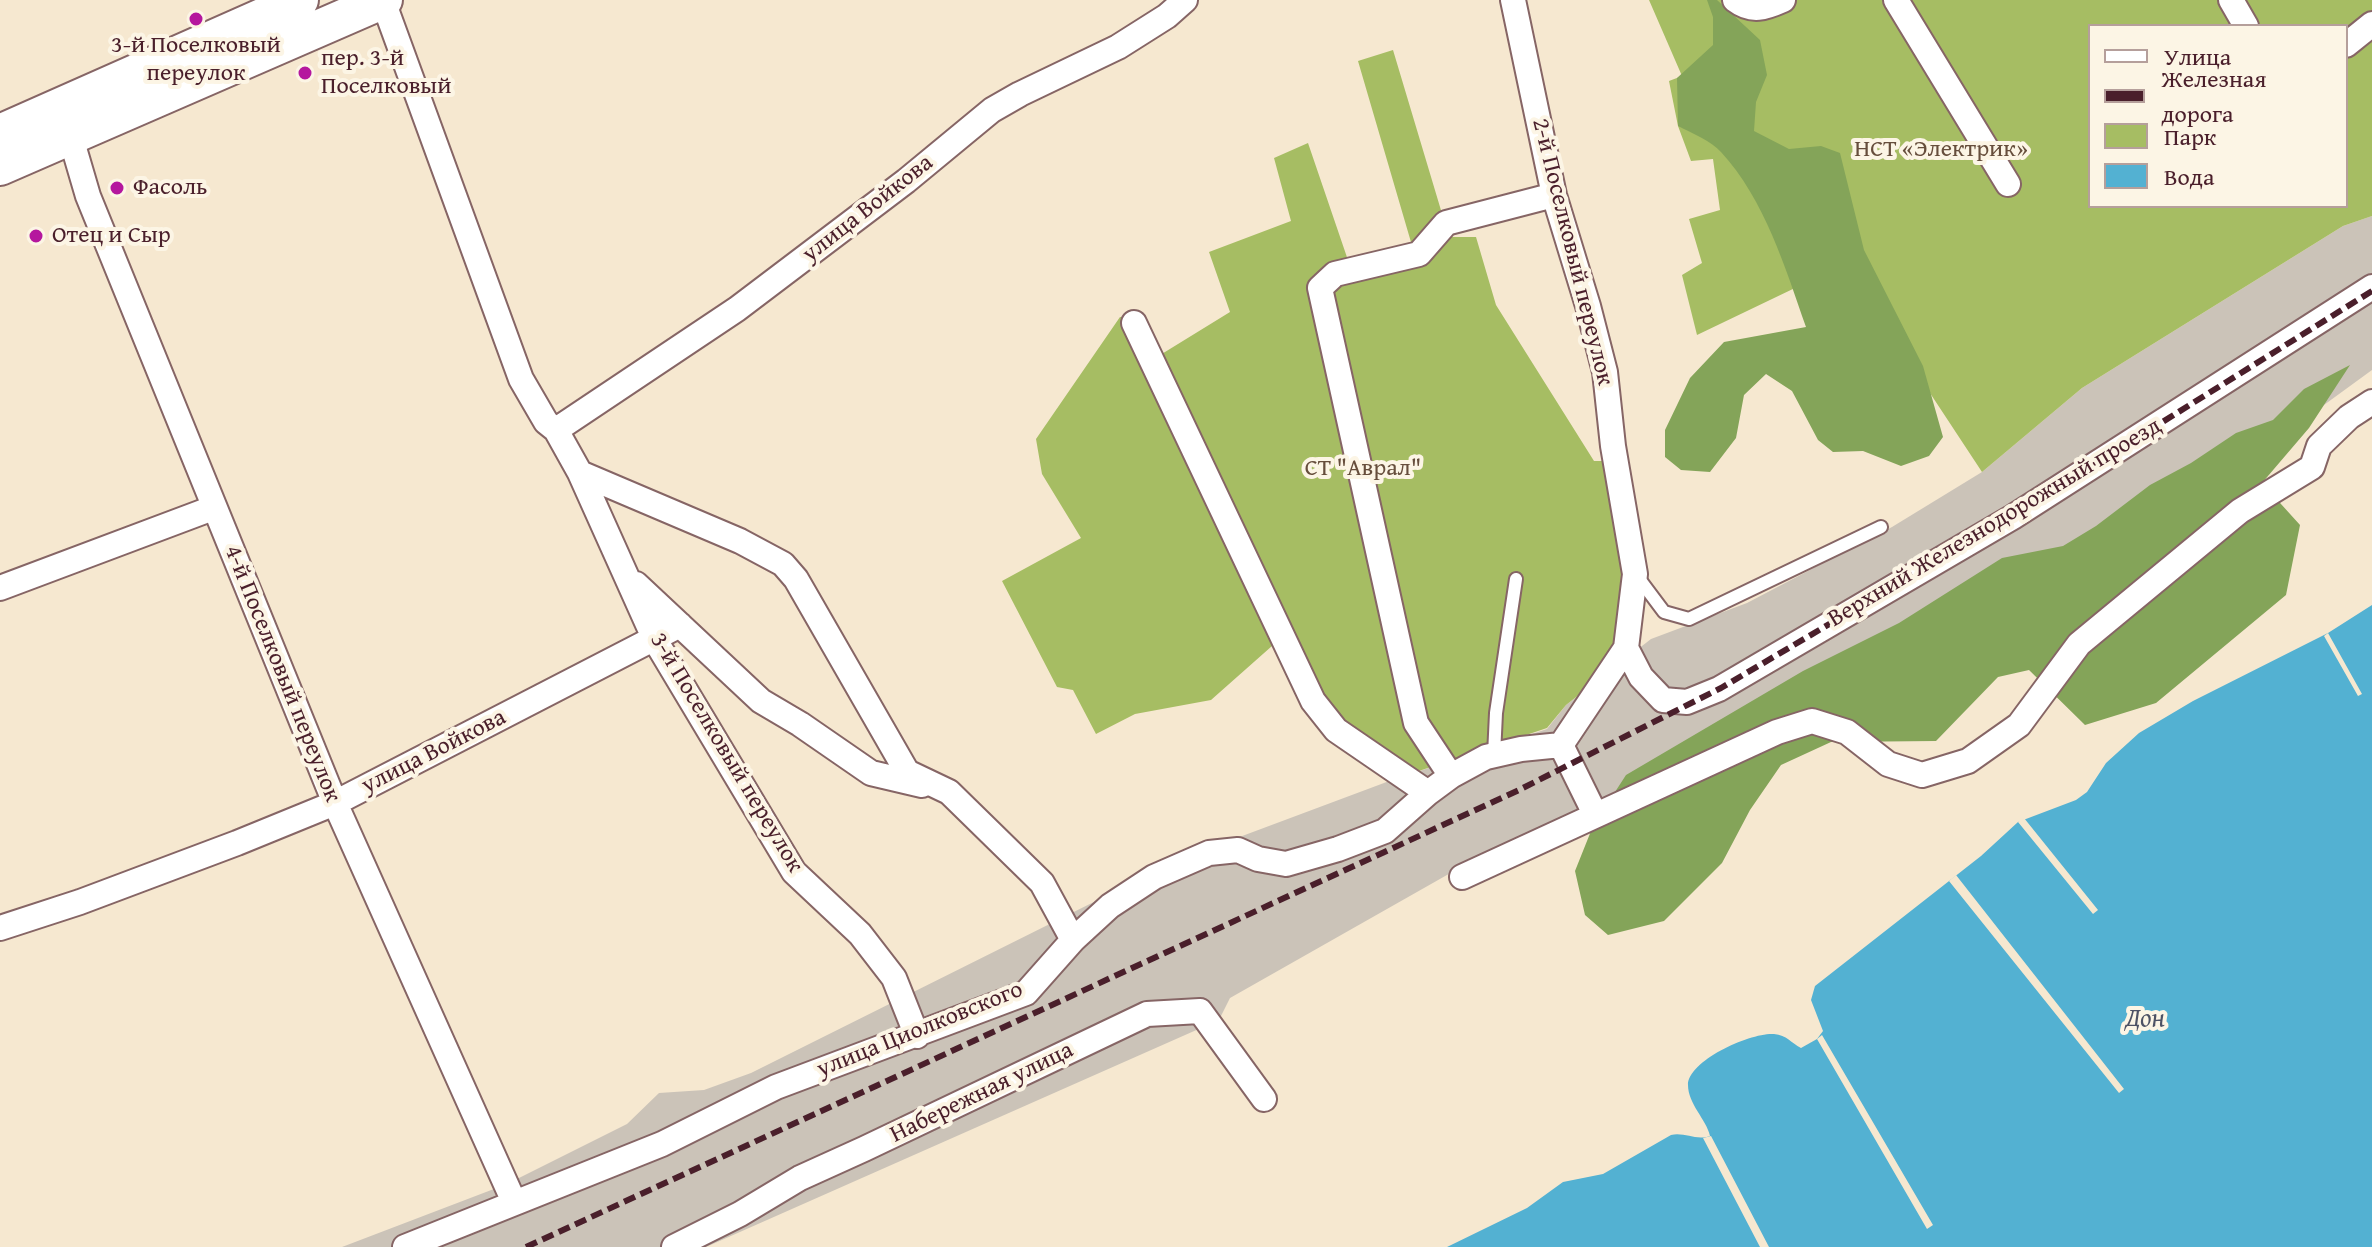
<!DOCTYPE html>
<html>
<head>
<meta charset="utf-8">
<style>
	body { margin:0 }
	#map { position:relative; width:2372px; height:1247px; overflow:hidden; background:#f6e8d0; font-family:"Gentium Book Plus",serif }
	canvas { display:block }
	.legend { position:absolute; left:2088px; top:24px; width:260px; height:184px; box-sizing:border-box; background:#fcf5e5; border:2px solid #b59f9b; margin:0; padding:10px 14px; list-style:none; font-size:24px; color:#4a1f2b }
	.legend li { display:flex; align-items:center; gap:16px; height:40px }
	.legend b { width:40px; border:2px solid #b59f9b }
</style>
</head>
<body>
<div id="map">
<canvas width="2372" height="1247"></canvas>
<ul class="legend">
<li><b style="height:10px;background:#fff"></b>Улица</li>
<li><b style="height:10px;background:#4a1f2b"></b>Железная дорога</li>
<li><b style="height:22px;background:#a6bd63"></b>Парк</li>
<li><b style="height:22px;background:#53b1d2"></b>Вода</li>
</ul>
</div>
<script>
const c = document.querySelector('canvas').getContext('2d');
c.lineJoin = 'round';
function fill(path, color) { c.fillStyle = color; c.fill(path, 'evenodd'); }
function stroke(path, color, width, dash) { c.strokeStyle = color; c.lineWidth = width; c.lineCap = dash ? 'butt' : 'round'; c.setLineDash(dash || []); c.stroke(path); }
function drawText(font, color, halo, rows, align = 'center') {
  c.font = font + ' "Gentium Book Plus",serif'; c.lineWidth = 8; c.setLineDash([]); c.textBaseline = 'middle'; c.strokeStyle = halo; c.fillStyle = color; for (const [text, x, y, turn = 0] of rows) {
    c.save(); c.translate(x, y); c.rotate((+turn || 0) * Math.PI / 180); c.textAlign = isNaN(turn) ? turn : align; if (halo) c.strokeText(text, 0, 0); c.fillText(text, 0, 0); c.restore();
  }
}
fill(new Path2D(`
	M2372,216V370L2302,421L1963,645L1454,871L1230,998L1219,1020L706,1247H342L507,1184L627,1124L659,1093L704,1090L751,1073L1178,860L1392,780L1547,729L1566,705L1651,639L1747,603L1892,527L1982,472L2082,388L2343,226Z`), '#cbc3b8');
fill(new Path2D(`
	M1649,0H2372V216L2343,226L2082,388L1982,472L1845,264L1697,335L1682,275L1702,263L1689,219L1720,210L1713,159L1691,161L1678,126L1669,81L1682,76ZM2090,26H2346V206H2090Z
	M1393,50L1449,237H1476L1496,305L1594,461H1607L1622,544L1618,664L1566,705L1547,728L1392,780L1323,733L1272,646L1211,700L1135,714L1096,734L1073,690L1057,687L1002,581L1081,538L1042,474L1036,439L1120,317H1127L1152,360L1230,312L1209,252L1291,221L1274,158L1308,143L1351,269L1413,249L1358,61Z`), '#a6bd63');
fill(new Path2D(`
	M1707,0H1717L1760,40L1767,75L1756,102L1754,131L1789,149L1821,146L1840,153L1864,250L1923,366L1943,437L1929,456L1901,466L1863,451L1833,452L1818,440L1792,391L1766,374L1744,395L1736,438L1710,472L1681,470L1665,457V430L1690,378L1724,342L1806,327C1785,267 1765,200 1721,152C1711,141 1692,133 1678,126L1677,78L1713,45V17Z
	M2350,365L2309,428L2262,483L2300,525L2286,595L2156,703L2085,725L2029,670L1998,677L1936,741L1831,742L1781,765L1750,810L1722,863L1664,921L1608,935L1585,915L1575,871L1593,826L1626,775L1803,671L1899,623L2002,558L2063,546L2096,526L2150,485L2191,463L2236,433L2273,420L2304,389Z`), '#84a459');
fill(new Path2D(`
	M2372,605V1247H1447L1527,1208L1563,1182L1603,1174L1671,1135C1685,1132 1696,1141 1710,1136C1706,1119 1688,1104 1688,1085C1688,1060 1752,1032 1774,1034C1787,1035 1791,1043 1801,1048L1817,1039L1823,1031L1811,1000L1815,986L1981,856L2018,822L2076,800L2087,792L2106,763L2139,733L2193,701L2328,633Z`), '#53b1d2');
fill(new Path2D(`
	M2328,633L2362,694L2358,696L2324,636Z
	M2024,818L2098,910L2093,914L2018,822Z
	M1956,875L2124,1089L2119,1093L1949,881Z
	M1822,1035L1933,1225L1927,1229L1817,1039Z
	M1711,1136L1769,1247H1760L1703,1138Z`), '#f6e8d0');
const lane = new Path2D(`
	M1637,576L1664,612L1689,619L1881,527
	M1494,755L1496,713L1516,579`);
const street = new Path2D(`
	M1735,0C1752,13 1765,8 1783,0
	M1896,0L2008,184
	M2231,0L2246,26
	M383,1L521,379L546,422L556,430L580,473L655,640L794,872L860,934L894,978L917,1036
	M2346,45L2372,24
	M71,138L88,196L335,803L514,1202
	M1134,323L1313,701L1336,730L1428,793
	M556,430L737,309L906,181L992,110L1020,94L1118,47L1167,16L1185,0
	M580,473L740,541L783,564L796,579L907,772L949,792L1042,883L1073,940
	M636,584L761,701L800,724L871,773L922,785
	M0,588L213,508
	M1626,648L1641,677L1663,700L1687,702L1719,689L2013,517L2372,287
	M1561,745L1595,814
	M1451,776L1416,723L1320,288L1335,274L1419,254L1446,223L1554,195
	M1462,877L1777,732L1812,721L1847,732L1888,764L1922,775L1968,761L2019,725L2079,644L2240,511L2312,467L2319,446L2349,417L2372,402
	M0,928L80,902L237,843L335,803L680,625
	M405,1247L662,1144L776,1087L1026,993L1073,940L1110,906L1154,877L1209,853L1238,850L1258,859L1286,864L1338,849L1385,831L1428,793L1451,776L1486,757L1521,749L1561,745L1626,648L1635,574L1613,446L1605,372L1588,306L1554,195L1513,0
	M674,1247L740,1214L800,1178L864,1149L1147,1014L1200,1011L1264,1099`);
const primary = new Path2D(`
	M0,133L300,0
	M0,167L384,0`);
stroke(lane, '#866565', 16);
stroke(street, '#866565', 28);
stroke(primary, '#866565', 40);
stroke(lane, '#fff', 12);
stroke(street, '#fff', 24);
stroke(primary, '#fff', 36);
stroke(new Path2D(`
	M526,1247L1519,790L1721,688L2009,518L2372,291`), '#4a1f2b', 6, [12, 6]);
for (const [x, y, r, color] of [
	[196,19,8,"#b5179e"],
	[305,73,8,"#b5179e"],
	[117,188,8,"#b5179e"],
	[36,236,8,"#b5179e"]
]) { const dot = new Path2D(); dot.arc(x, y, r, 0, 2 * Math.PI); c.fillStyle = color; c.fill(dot); stroke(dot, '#fcf5e5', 3); }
drawText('24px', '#4a1f2b', '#fcf5e5', [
	["3-й Поселковый",196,46,"center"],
	["переулок",196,74,"center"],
	["пер. 3-й",321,59],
	["Поселковый",321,87],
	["Фасоль",133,188],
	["Отец и Сыр",52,236]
], 'left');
drawText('24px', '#664e3c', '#fcf5e5', [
	["НСТ «Электрик»",1941,150],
	["СТ \"Аврал\"",1363,469]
]);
drawText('24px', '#4a1f2b', '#fcf5e5', [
	["улица Войкова",868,209,-38],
	["2-й Поселковый переулок",1572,252,76],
	["Верхний Железнодорожный проезд",1995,523,-31],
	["4-й Поселковый переулок",282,674,68],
	["улица Войкова",434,752,-27],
	["3-й Поселковый переулок",726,753,59],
	["улица Циолковского",920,1030,-22],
	["Набережная улица",982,1093,-26]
]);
drawText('italic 26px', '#4d5265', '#fcf5e5', [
	["Дон",2145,1019]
]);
</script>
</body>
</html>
